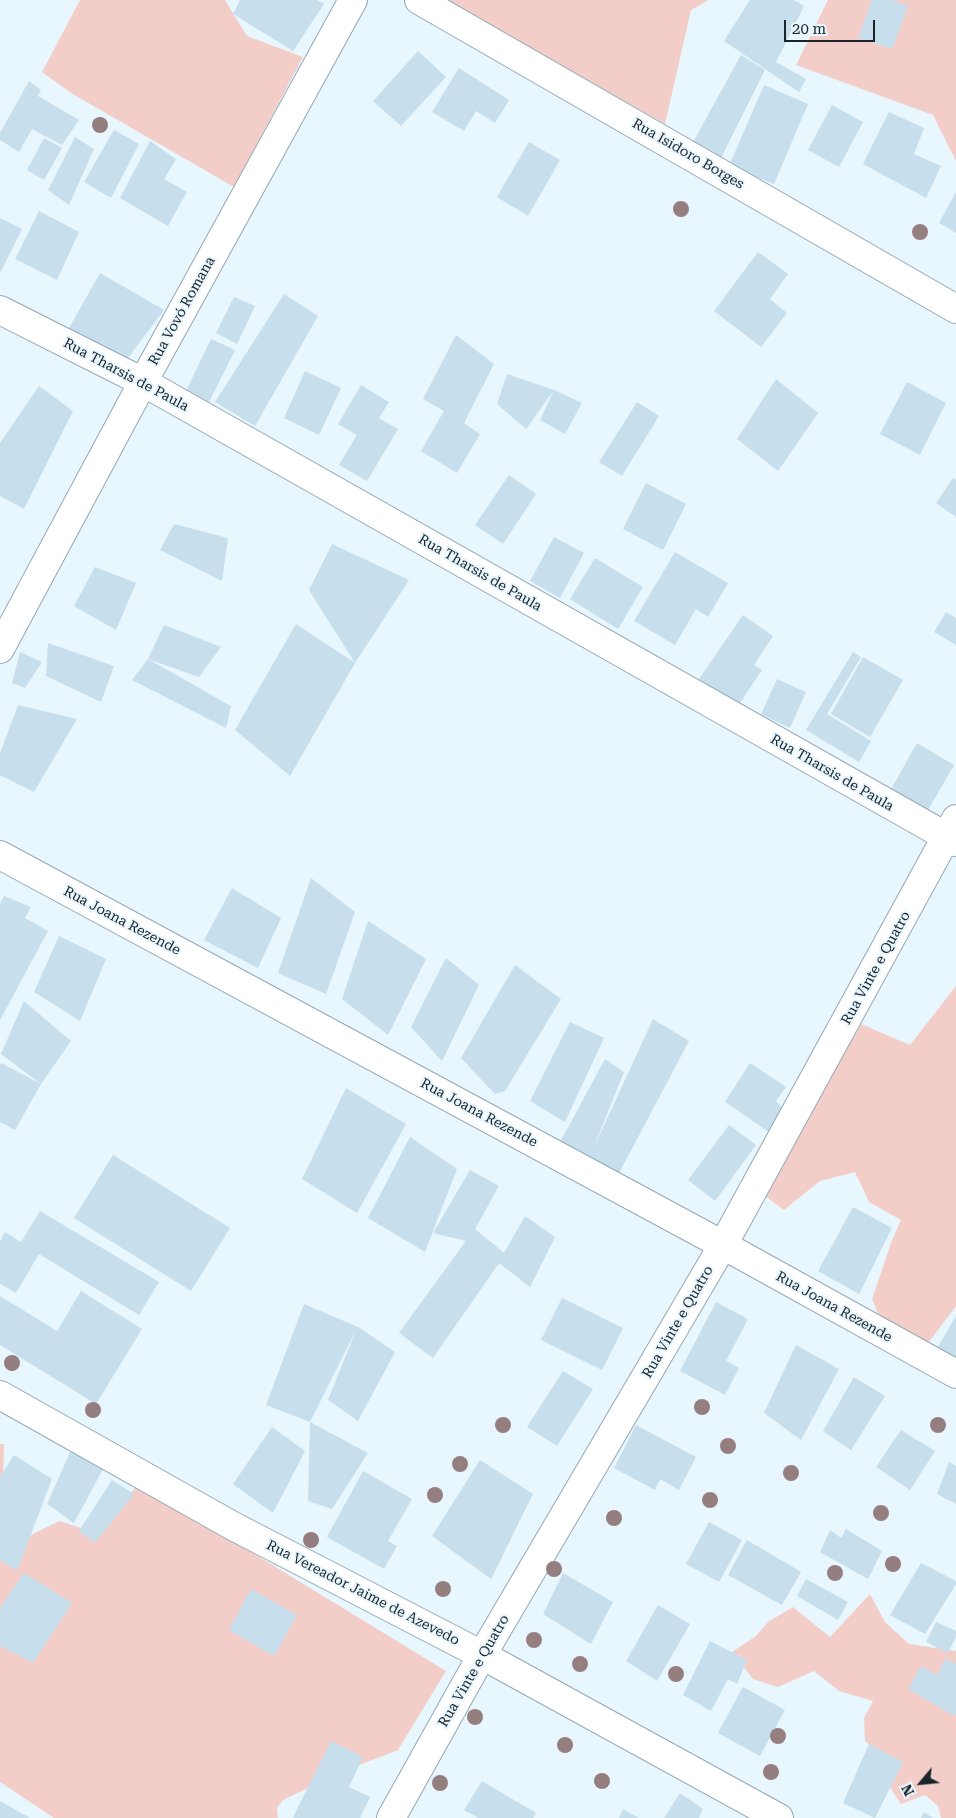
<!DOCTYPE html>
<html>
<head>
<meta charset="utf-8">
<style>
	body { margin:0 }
	#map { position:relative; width:956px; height:1818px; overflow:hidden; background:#e8f6fe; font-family:"Roboto Serif",serif }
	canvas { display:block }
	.north { position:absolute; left:896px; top:1758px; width:50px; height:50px; -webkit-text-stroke:4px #e8f6fe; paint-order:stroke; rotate:242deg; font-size:14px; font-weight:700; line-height:20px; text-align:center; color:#1b2429 }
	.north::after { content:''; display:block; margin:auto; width:18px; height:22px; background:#1b2429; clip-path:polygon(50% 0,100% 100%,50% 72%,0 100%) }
	.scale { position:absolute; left:784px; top:20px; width:91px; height:22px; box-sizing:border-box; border:2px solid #1b2429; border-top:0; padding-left:6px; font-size:15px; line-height:18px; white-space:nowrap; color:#1b2429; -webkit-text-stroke:4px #e8f6fe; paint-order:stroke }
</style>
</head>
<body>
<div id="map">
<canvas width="956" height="1818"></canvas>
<div class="north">N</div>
<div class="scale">20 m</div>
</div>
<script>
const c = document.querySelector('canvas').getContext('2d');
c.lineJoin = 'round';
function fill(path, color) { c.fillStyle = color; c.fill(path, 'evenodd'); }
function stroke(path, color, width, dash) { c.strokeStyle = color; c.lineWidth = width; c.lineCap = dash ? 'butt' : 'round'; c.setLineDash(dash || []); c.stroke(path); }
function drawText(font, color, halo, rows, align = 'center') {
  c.font = font + ' "Roboto Serif",serif'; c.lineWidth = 4; c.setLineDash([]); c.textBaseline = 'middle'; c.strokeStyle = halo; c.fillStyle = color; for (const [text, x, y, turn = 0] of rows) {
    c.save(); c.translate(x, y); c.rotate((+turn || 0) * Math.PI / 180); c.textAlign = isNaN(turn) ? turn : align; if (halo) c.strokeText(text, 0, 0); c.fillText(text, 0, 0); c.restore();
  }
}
fill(new Path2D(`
	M80,0H225L247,36L303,57L234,187L71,93L42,72Z
	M447,0H709L691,10L665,124Z
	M828,0H956V161L933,115L796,65Z
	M956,986V1306L926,1346L881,1321L872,1299L892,1240L901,1220L869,1202L855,1172L820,1181L784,1210L762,1194L861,1024L910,1045Z
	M0,1444H4L3,1493L0,1498Z
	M136,1487L251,1552L446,1671L398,1750L341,1772L283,1800L277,1808L278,1818H54L0,1782V1556L31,1535L59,1521L96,1533Z
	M870,1594L885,1622L909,1644L956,1651V1818H941L938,1806L925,1795L901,1804L884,1779L877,1751L865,1741L864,1718L873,1701L839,1691L814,1671L778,1687L753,1679L732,1652L756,1636L768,1622L793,1607L830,1637Z`), '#f3cec9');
fill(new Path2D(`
	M240,0H317L324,4L293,51L233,14Z
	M750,0H794L804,6L776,62L806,79L799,92L724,41Z
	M872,0H892L908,6L892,49L858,38Z
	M418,51L446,77L401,126L373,101Z
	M741,55L765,70L720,160L692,144Z
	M459,68L509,100L495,123L476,111L464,131L432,112Z
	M29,81L41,90L38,96L79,120L62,145L32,129L19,152L0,140V133Z
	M764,85L808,104L774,184L729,166Z
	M832,105L863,122L839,167L808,150Z
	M889,112L924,128L914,154L941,166L926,198L863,164Z
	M114,130L139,144L111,198L84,182Z
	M75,137L94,149L69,205L48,190Z
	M44,138L62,148L44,180L27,170Z
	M150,141L176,159L164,179L187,192L168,226L120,198Z
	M529,142L560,160L528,216L497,197Z
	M956,192V233L939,223Z
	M39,211L79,232L57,280L15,259Z
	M0,218L22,229L0,273Z
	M758,252L788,274L770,299L787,313L761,347L714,311Z
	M100,273L164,310L125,362L69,328Z
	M284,294L318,316L255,426L215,402Z
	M234,297L255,306L237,344L216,333Z
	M456,335L494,364L464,423L480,434L457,473L421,451L444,411L423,399Z
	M211,339L235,350L208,404L185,393Z
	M305,371L341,388L319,435L284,418Z
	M507,374L554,390L582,403L565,434L540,420L554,390L526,429L497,404Z
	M776,379L818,413L778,471L737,439Z
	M907,382L946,403L920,455L880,434Z
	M361,385L389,402L379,418L398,429L367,481L339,465L357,435L338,424Z
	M39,386L73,411L24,509L0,496V443Z
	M637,402L659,416L622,476L599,462Z
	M509,475L536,494L503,544L475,525Z
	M953,478L956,480V517L936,503Z
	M646,483L686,504L663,550L623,529Z
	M174,524L228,538L222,581L160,550Z
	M554,537L584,553L560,598L530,581Z
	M332,544L409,580L355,663L290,776L235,730L296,624L355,663L309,590Z
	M675,552L728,583L708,617L696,609L675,645L634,621Z
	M595,558L643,587L618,629L570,599Z
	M95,567L136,583L116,630L74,606Z
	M946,612L956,618V645L934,632Z
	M743,615L773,636L754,665L762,670L738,706L699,679Z
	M164,625L221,647L199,677L148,659L231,706L226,728L132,680L148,659Z
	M48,643L114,666L101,702L46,676Z
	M20,652L42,662L25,688L12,683Z
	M853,652L861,657L827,714L871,741L859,762L806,730Z
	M863,657L903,680L870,737L831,714Z
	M777,679L806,692L790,728L761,714Z
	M18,705L77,719L34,792L0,775V753Z
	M917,743L954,765L927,812L890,791Z
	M311,878L355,912L326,994L278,973Z
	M232,888L281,918L258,968L204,940Z
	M4,896L31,907L25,918L48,931L0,1020V904Z
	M368,921L426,959L388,1035L342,999Z
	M59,936L106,959L80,1021L34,992Z
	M446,958L479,985L442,1061L411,1027Z
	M515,965L561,999L505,1091L495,1094L461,1058Z
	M24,1001L71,1041L41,1084L1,1054Z
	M653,1019L689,1041L618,1175L559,1144L605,1059L624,1072L593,1149Z
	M570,1022L604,1038L565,1122L530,1101Z
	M1,1063L41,1084L15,1130L0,1122V1065Z
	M750,1063L786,1087L776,1101L782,1107L769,1132L725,1102Z
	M346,1088L406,1124L357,1213L302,1179Z
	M729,1125L756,1145L715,1201L688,1180Z
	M410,1137L457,1169L425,1252L368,1218Z
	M113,1155L230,1228L191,1291L74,1218Z
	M470,1170L499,1186L475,1229L504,1253L525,1216L555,1237L530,1287L499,1263L433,1358L399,1333L466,1241L433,1233Z
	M853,1207L892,1228L859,1294L818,1271Z
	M40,1211L159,1282L139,1315L39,1254L16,1293L0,1284V1241L5,1232L21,1242Z
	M81,1291L142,1329L96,1404L0,1345V1296L57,1331Z
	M562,1298L623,1328L602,1370L541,1340Z
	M716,1302L748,1319L726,1361L739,1368L725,1395L680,1371Z
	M304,1304L358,1327L395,1352L358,1421L328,1400L356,1330L310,1422L368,1453L332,1509L308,1501L310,1422L266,1405Z
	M956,1316V1363L935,1352Z
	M796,1345L839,1369L801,1440L764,1413Z
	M563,1371L593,1389L557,1446L527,1427Z
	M854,1377L885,1396L851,1450L823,1431Z
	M636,1425L696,1457L679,1490L660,1479L655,1490L614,1468Z
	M272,1427L305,1451L273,1513L233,1484Z
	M901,1430L935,1451L910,1490L876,1467Z
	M72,1448L103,1469L74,1523L47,1504Z
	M14,1455L52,1479L17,1571L0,1560V1477Z
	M480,1460L533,1494L491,1579L432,1536Z
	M949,1462L956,1466V1504L937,1494Z
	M363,1471L412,1499L388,1541L397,1546L384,1569L327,1537Z
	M112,1480L134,1494L95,1543L79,1531Z
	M709,1522L742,1540L719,1582L686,1564Z
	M846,1529L882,1551L868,1579L820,1552L830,1530L841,1538Z
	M747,1540L801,1572L782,1605L728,1575Z
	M921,1563L956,1581V1584L925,1634L890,1615Z
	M24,1573L72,1603L33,1663L0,1646V1608Z
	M563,1573L613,1602L591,1644L543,1614Z
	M806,1579L848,1602L838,1620L797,1596Z
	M251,1589L297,1615L274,1656L229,1630Z
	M658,1605L690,1624L657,1681L626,1661Z
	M936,1622L956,1631V1637L948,1653L926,1642Z
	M710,1641L747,1660L737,1684L728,1679L711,1711L683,1695Z
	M946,1658L956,1664V1713L954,1716L908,1689L921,1666L937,1675Z
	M743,1687L785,1710L760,1756L718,1733Z
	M331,1741L363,1757L349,1787L370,1797L360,1818H295L293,1817Z
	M869,1744L903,1762L875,1818L843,1803Z
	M482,1781L536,1813L533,1818H478L464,1810Z
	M680,1793L703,1809L699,1818H664Z
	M0,1801L30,1818H0Z
	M623,1809L639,1818H619Z
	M924,1812L933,1818H921Z`), '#c7deec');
const street = new Path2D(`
	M419,0L956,309
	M0,310L143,382L956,842
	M0,649L143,382L353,0
	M0,855L723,1245L956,1374
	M0,1395L233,1526L482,1655L779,1818
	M391,1818L482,1655L723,1245L956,819`);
stroke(street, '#93a9b6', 30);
stroke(street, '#fff', 28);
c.fillStyle = '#957e80';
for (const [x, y] of [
	[100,125],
	[681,209],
	[920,232],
	[12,1363],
	[702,1407],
	[93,1410],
	[503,1425],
	[938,1425],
	[728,1446],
	[460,1464],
	[791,1473],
	[435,1495],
	[710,1500],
	[881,1513],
	[614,1518],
	[311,1540],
	[893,1564],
	[554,1569],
	[835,1573],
	[443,1589],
	[534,1640],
	[580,1664],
	[676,1674],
	[475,1717],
	[778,1736],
	[565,1745],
	[771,1772],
	[602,1781],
	[440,1783]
]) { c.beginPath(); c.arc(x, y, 8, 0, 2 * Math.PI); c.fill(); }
drawText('14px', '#1b2429', '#e8f6fe', [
	["Rua Isidoro Borges",688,154,30],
	["Rua Vovó Romana",182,311,-61],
	["Rua Tharsis de Paula",126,375,28],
	["Rua Tharsis de Paula",480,573,30],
	["Rua Tharsis de Paula",832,773,30],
	["Rua Joana Rezende",122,921,28],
	["Rua Vinte e Quatro",876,968,-61],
	["Rua Joana Rezende",479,1113,28],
	["Rua Joana Rezende",834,1307,29],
	["Rua Vinte e Quatro",678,1322,-60],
	["Rua Vereador Jaime de Azevedo",363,1593,27],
	["Rua Vinte e Quatro",474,1671,-60]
]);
</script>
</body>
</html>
